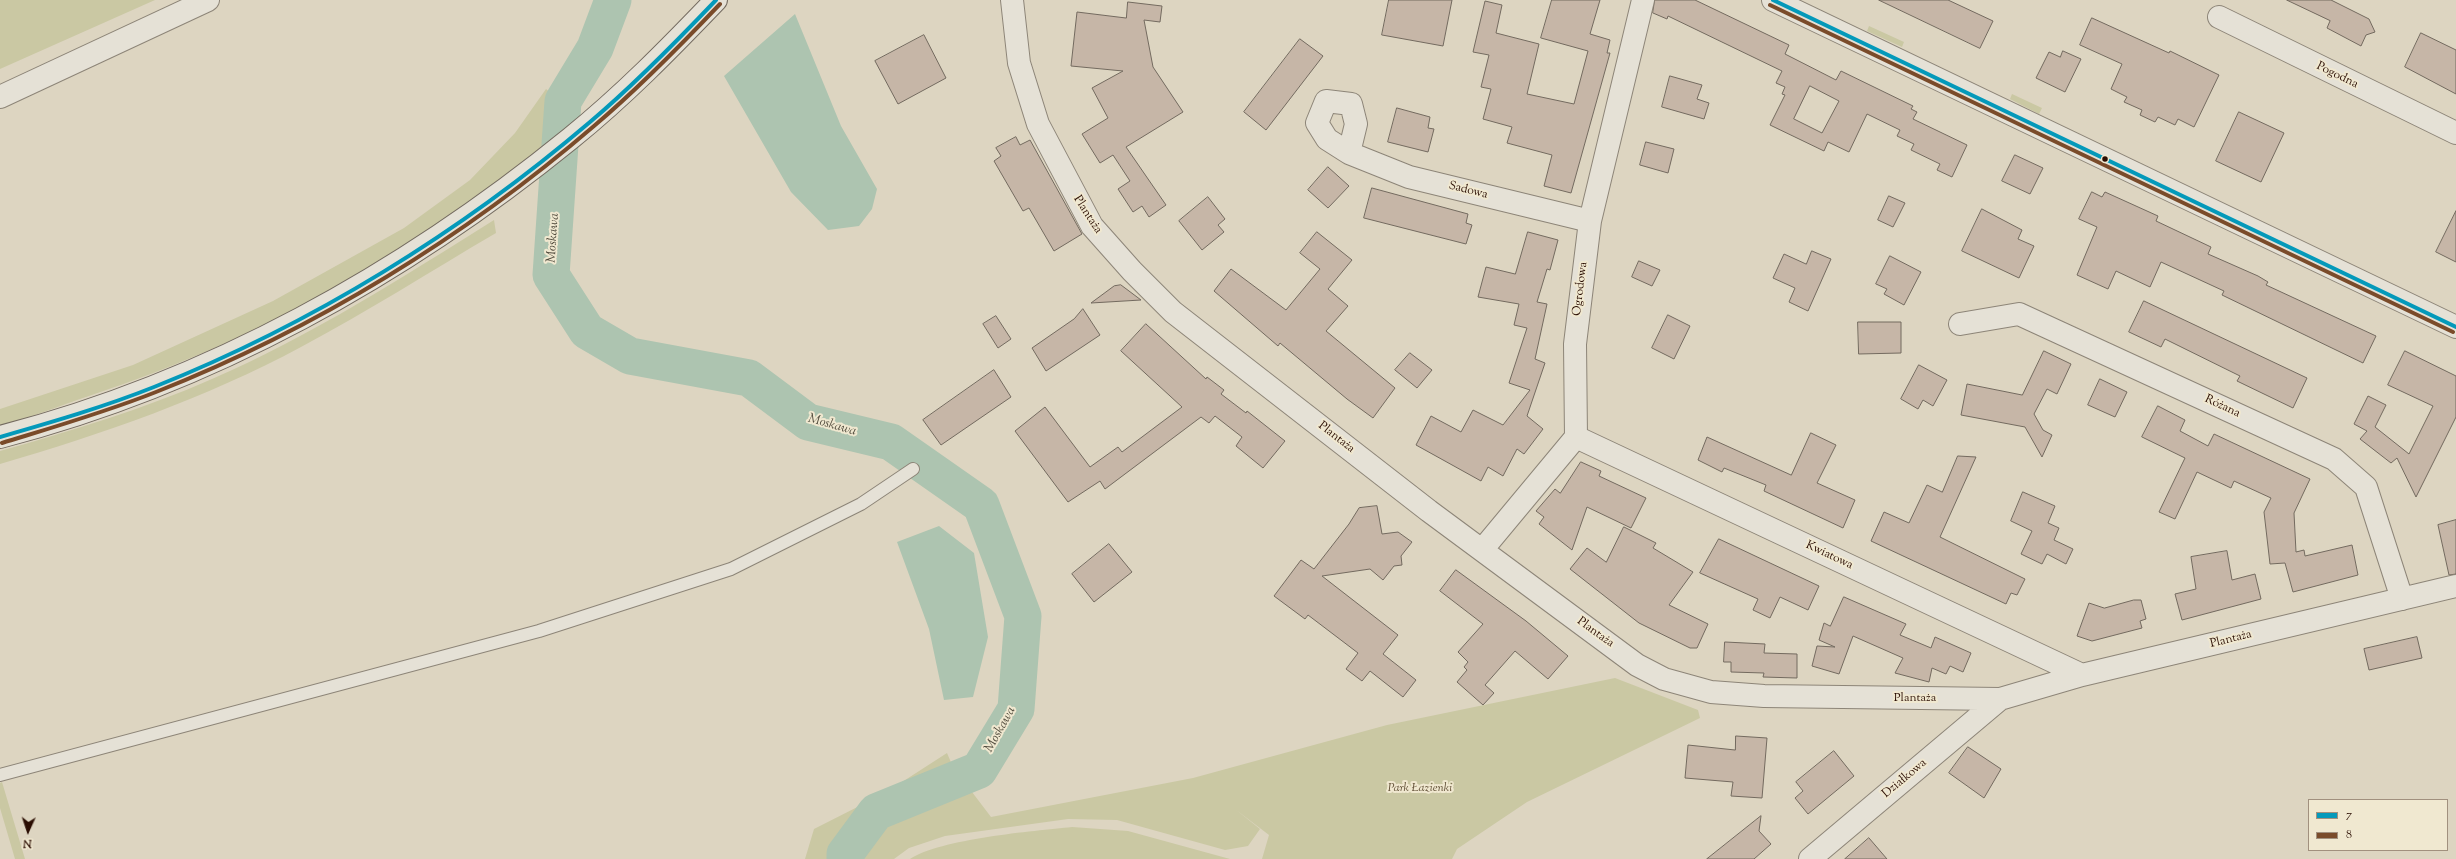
<!DOCTYPE html>
<html>
<head>
<meta charset="utf-8">
<style>
	body { margin:0 }
	#map { position:relative; width:2456px; height:859px; overflow:hidden; background:#ddd5c1; font-family:"Sorts Mill Goudy",serif }
	canvas { display:block }
	.legend { position:absolute; left:2308px; top:799px; width:140px; height:52px; box-sizing:border-box; background:#f0e8d0; border:1px solid #a1907e; margin:0; padding:5px 7px; list-style:none; font-size:12px; color:#2a0d02 }
	.legend li { display:flex; align-items:center; gap:8px; height:20px }
	.legend b { width:20px; border:1px solid #a1907e }
	.north { position:absolute; left:8px; top:811px; width:40px; height:40px; -webkit-text-stroke:3px #f0e8d0; paint-order:stroke; rotate:183deg; font-size:11px; font-weight:700; line-height:16px; text-align:center; color:#2a0d02 }
	.north::after { content:''; display:block; margin:auto; width:14px; height:18px; background:#2a0d02; clip-path:polygon(50% 0,100% 100%,50% 72%,0 100%) }
</style>
</head>
<body>
<div id="map">
<canvas width="2456" height="859"></canvas>
<ul class="legend">
<li><b style="height:5px;background:#0499ba"></b>7</li>
<li><b style="height:5px;background:#7a4b2a"></b>8</li>
</ul>
<div class="north">N</div>
</div>
<script>
const c = document.querySelector('canvas').getContext('2d');
c.lineJoin = 'round';
function fill(path, color) { c.fillStyle = color; c.fill(path, 'evenodd'); }
function stroke(path, color, width, dash) { c.strokeStyle = color; c.lineWidth = width; c.lineCap = dash ? 'butt' : 'round'; c.setLineDash(dash || []); c.stroke(path); }
function drawText(font, color, halo, rows, align = 'center') {
  c.font = font + ' "Sorts Mill Goudy",serif'; c.lineWidth = 4; c.setLineDash([]); c.textBaseline = 'middle'; c.strokeStyle = halo; c.fillStyle = color; for (const [text, x, y, turn = 0] of rows) {
    c.save(); c.translate(x, y); c.rotate((+turn || 0) * Math.PI / 180); c.textAlign = isNaN(turn) ? turn : align; if (halo) c.strokeText(text, 0, 0); c.fillText(text, 0, 0); c.restore();
  }
}
fill(new Path2D(`
	M0,0H155L0,69Z
	M1869,26L1904,42L1902,47L1867,31Z
	M546,89L580,117C439,242 267,337 89,396C59,406 30,418 0,425V409L133,365L273,301L404,228L470,180L515,133Z
	M2012,94L2042,108L2039,114L2010,99Z
	M494,220L496,233C431,271 367,312 301,347C206,398 103,434 0,464V451C71,431 144,409 212,379C311,336 403,277 494,220Z
	M1615,678L1698,710L1700,718L1527,802L1457,849L1452,859H1262L1269,835L1235,809L1260,829L1248,846L1225,850L1117,820L1068,819L945,836L909,848L894,859H805L814,829L885,793L947,753L953,767L991,817L1193,778L1387,725Z
	M2,782L25,859H15L0,808V783Z
	M1072,827L1128,831L1230,859H910C940,839 1033,831 1072,827Z`), '#cac8a3');
fill(new Path2D(`
	M795,14L841,126L877,189L872,209L859,226L828,230L791,192L724,76Z
	M939,526L974,553L988,637L973,697L944,700L929,629L897,542Z`), '#adc4b0');
stroke(new Path2D(`
	M613,0L595,48L563,101L551,275L587,331L630,356L749,378L808,422L891,442L981,505L1023,616L1016,709L979,770L876,812L845,854V859`), '#adc4b0', 37);
const building = new Path2D(`
	M1389,0H1452L1443,46L1382,35Z
	M1552,0H1600L1590,34L1610,40L1607,53H1610L1571,193L1544,186L1552,155L1507,143L1512,127L1483,119L1491,89L1481,87L1489,55L1473,52L1485,1L1502,5L1496,33L1539,44L1527,94L1574,104L1588,51L1541,38Z
	M1655,0H1695L1789,45L1785,54L1836,80L1841,71L1913,106L1911,109L1917,112L1913,119L1967,145L1952,177L1937,170L1940,164L1911,150L1914,144L1897,136L1900,130L1867,114L1849,152L1828,142L1824,151L1770,125L1785,95L1782,94L1785,87L1776,83L1782,71L1668,16L1667,19L1653,13ZM1810,86L1839,101L1822,133L1794,119Z
	M1879,0H1948L1993,21L1980,48Z
	M2287,0H2331L2369,19L2375,32L2366,35L2361,46L2327,28L2330,21Z
	M1128,2L1162,6L1160,22L1144,20L1153,67L1183,112L1126,147L1166,205L1149,217L1142,206L1133,212L1118,189L1130,181L1113,155L1100,163L1082,134L1108,118L1092,88L1123,71L1071,66L1077,12L1126,18Z
	M2092,18L2169,53L2170,51L2219,75L2194,127L2178,119L2175,125L2158,117L2155,122L2140,115L2142,110L2124,102L2127,97L2111,89L2122,64L2080,45Z
	M2421,33L2456,50V94L2405,67Z
	M924,35L946,78L898,104L875,61Z
	M1300,39L1323,56L1266,130L1244,112Z
	M2063,51L2081,59L2065,92L2036,78L2049,52L2060,57Z
	M1670,76L1702,85L1697,99L1709,103L1704,119L1662,107Z
	M1397,108L1430,117L1428,128L1434,129L1428,152L1388,142Z
	M2239,112L2284,133L2261,182L2216,161Z
	M1016,137L1020,145L1030,140L1082,234L1054,251L1029,208L1023,211L994,161L1001,156L996,148Z
	M1646,142L1674,149L1668,173L1640,165Z
	M2015,155L2043,168L2030,194L2002,181Z
	M1328,167L1349,186L1328,208L1308,190Z
	M1372,188L1468,214L1466,223L1472,225L1466,244L1364,218Z
	M2092,192L2102,197L2105,192L2158,216L2156,221L2211,247L2208,254L2258,276L2268,282L2266,285L2376,336L2363,363L2222,295L2224,291L2161,262L2150,287L2116,271L2108,289L2077,275L2097,227L2079,219Z
	M1889,196L1905,203L1893,227L1878,220Z
	M1208,197L1225,219L1218,225L1224,232L1202,250L1179,221Z
	M1982,209L2022,230L2018,239L2034,246L2019,278L1962,251Z
	M2456,211V262L2436,252Z
	M1317,232L1352,260L1328,289L1348,306L1326,331L1395,388L1373,418L1347,399L1280,343L1278,346L1214,291L1231,269L1286,310L1320,269L1300,253Z
	M1528,232L1558,240L1550,270L1547,269L1537,302L1547,304L1535,359L1545,363L1527,416L1543,429L1524,454L1517,449L1503,476L1488,467L1481,481L1416,445L1431,416L1461,432L1473,410L1503,425L1530,390L1509,383L1527,328L1514,325L1519,304L1478,297L1486,267L1515,274Z
	M1812,251L1831,259L1808,311L1789,302L1795,288L1773,278L1784,254L1806,264Z
	M1890,256L1921,272L1904,305L1884,294L1887,289L1876,284Z
	M1639,261L1660,270L1652,286L1632,277Z
	M1121,285L1141,300L1091,303L1114,286Z
	M2144,301L2307,378L2293,408L2237,381L2240,376L2165,339L2161,347L2129,332Z
	M1083,309L1100,335L1046,371L1032,348L1074,319Z
	M1668,315L1690,326L1674,359L1652,348Z
	M996,316L1011,339L998,348L983,324Z
	M1858,322H1901V353L1859,354Z
	M1146,324L1206,379L1207,377L1224,390L1221,394L1246,413L1247,411L1285,441L1263,468L1236,446L1242,437L1215,416L1209,423L1201,417L1105,489L1100,481L1068,502L1015,431L1045,407L1090,467L1118,447L1122,452L1182,407L1121,351Z
	M2044,351L2071,364L2057,394L2047,389L2034,414L2043,430L2052,435L2042,457L2025,427L1961,415L1967,384L2022,395Z
	M2405,351L2456,376V417L2416,497L2397,458L2391,463L2360,439L2367,431L2354,424L2368,396L2386,405L2375,427L2409,454L2433,406L2388,385Z
	M1410,353L1432,370L1417,388L1395,370Z
	M1919,365L1947,380L1933,406L1923,400L1918,409L1901,399Z
	M994,370L1011,397L941,445L923,420Z
	M2100,379L2127,392L2115,417L2088,405Z
	M2158,406L2185,420L2180,431L2208,446L2214,434L2310,479L2294,513L2296,552L2304,550L2305,556L2352,545L2358,575L2293,592L2285,563L2270,564L2264,512L2271,498L2234,481L2231,488L2197,472L2175,519L2159,512L2185,458L2142,437Z
	M1811,433L1836,445L1817,483L1855,500L1843,528L1764,491L1766,485L1724,468L1722,472L1698,460L1707,437L1791,475Z
	M1958,456L1976,457L1940,537L2025,579L2017,595L2011,593L2006,604L1871,541L1884,512L1909,523L1927,485L1942,492Z
	M1581,462L1601,471L1599,476L1646,498L1631,528L1587,507L1572,550L1539,524L1544,517L1536,511L1555,489L1560,493Z
	M2023,492L2055,506L2048,523L2059,528L2054,540L2073,549L2066,564L2047,554L2042,564L2021,554L2032,531L2011,521Z
	M1377,506L1382,534L1398,532L1412,542L1401,556L1402,565L1394,566L1383,580L1370,569L1322,576L1398,635L1383,654L1416,680L1403,697L1370,671L1362,681L1346,669L1358,653L1308,615L1305,619L1274,596L1301,560L1314,569L1349,524L1359,508Z
	M2456,520V574L2449,575L2438,525Z
	M1624,527L1656,543L1653,548L1693,572L1669,605L1708,624L1697,648H1690L1639,623L1570,569L1587,548L1606,562Z
	M1719,539L1819,586L1808,610L1780,597L1770,618L1753,610L1758,599L1700,573Z
	M1109,544L1132,572L1094,602L1072,574Z
	M2227,551L2232,580L2255,574L2261,599L2182,620L2175,594L2196,589L2191,557Z
	M1456,570L1526,621L1568,656L1548,679L1515,651L1485,685L1494,693L1483,705L1457,682L1467,670L1464,667L1468,662L1458,652L1483,624L1440,591Z
	M1844,597L1906,624L1900,635L1931,648L1935,637L1971,653L1963,672L1950,666L1946,674L1932,668L1929,682L1895,673L1903,658L1853,636L1839,674L1812,666L1817,646L1835,647L1819,640L1824,623L1830,626Z
	M2134,600H2141L2146,619L2140,621L2142,628L2092,641L2077,636L2089,603L2104,608Z
	M2417,637L2422,658L2369,670L2364,649Z
	M1725,642L1765,644L1764,653L1797,654V678L1763,677L1764,673L1731,672V662H1724Z
	M1736,736L1767,738L1762,798L1731,796L1733,782L1685,778L1688,745L1735,750Z
	M1968,747L2001,769L1984,798L1949,773Z
	M1834,751L1854,776L1808,814L1795,798L1803,791L1796,782Z
	M1761,816L1759,831L1771,844L1754,859H1707Z
	M1869,838L1887,859H1845Z`);
fill(building, '#c6b6a7');
stroke(building, '#736a5f', 1);
const lane = new Path2D(`
	M0,775L539,631L731,569L861,504L913,469`);
const street = new Path2D(`
	M1012,0L1019,63L1038,124L1092,226L1132,271L1173,312L1429,511L1637,665L1664,679L1711,692L1764,696L2000,699L2082,675L2456,586
	M1773,0L2456,327
	M2219,17L2456,133
	M0,97L208,0
	M1349,153L1327,139L1317,123L1326,101L1351,104L1356,124L1349,153L1409,177L1590,221
	M1960,324L2019,314L2334,459L2366,487L2402,599
	M1576,437L2082,675
	M1482,550L1576,437L1575,344L1590,221L1643,0
	M1810,859L2000,699`);
const secondary = new Path2D(`
	M0,437C209,383 404,274 571,138C623,96 670,48 716,0`);
stroke(lane, '#8d8578', 14);
stroke(street, '#8d8578', 24);
stroke(secondary, '#736a5f', 24);
stroke(lane, '#e5e1d6', 12);
stroke(street, '#e5e1d6', 22);
stroke(secondary, '#e5e1d6', 22);
stroke(new Path2D(`
	M1773,0L2456,327
	M0,437C52,422 104,407 154,387C312,324 461,232 590,122C635,84 676,42 716,0`), '#0499ba', 4);
stroke(new Path2D(`
	M1770,5L2453,332
	M2,443C54,427 106,412 156,392C315,329 465,237 594,126C639,88 680,46 720,4`), '#7a4b2a', 4);
for (const [x, y, r, color] of [
	[2105,159,3.5,"#2a0d02"]
]) { const dot = new Path2D(); dot.arc(x, y, r, 0, 2 * Math.PI); c.fillStyle = color; c.fill(dot); stroke(dot, '#f0e8d0', 1.5); }
drawText('12px', '#2a0d02', '#f0e8d0', [
	["Pogodna",2337,76,26],
	["Sadowa",1468,191,14],
	["Plantaża",1087,215,57],
	["Ogrodowa",1581,289,-83],
	["Różana",2222,407,25],
	["Plantaża",1336,438,38],
	["Kwiatowa",1829,556,25],
	["Plantaża",1595,633,36],
	["Plantaża",2231,640,-14],
	["Plantaża",1915,699],
	["Działkowa",1905,779,-40]
]);
drawText('italic 12px', '#5d4b32', '#f0e8d0', [
	["Park Łazienki",1420,789]
]);
drawText('italic 13px', '#504a3c', '#f0e8d0', [
	["Moskawa",554,238,-86],
	["Moskawa",832,426,16],
	["Moskawa",1001,730,-61]
]);
</script>
</body>
</html>
